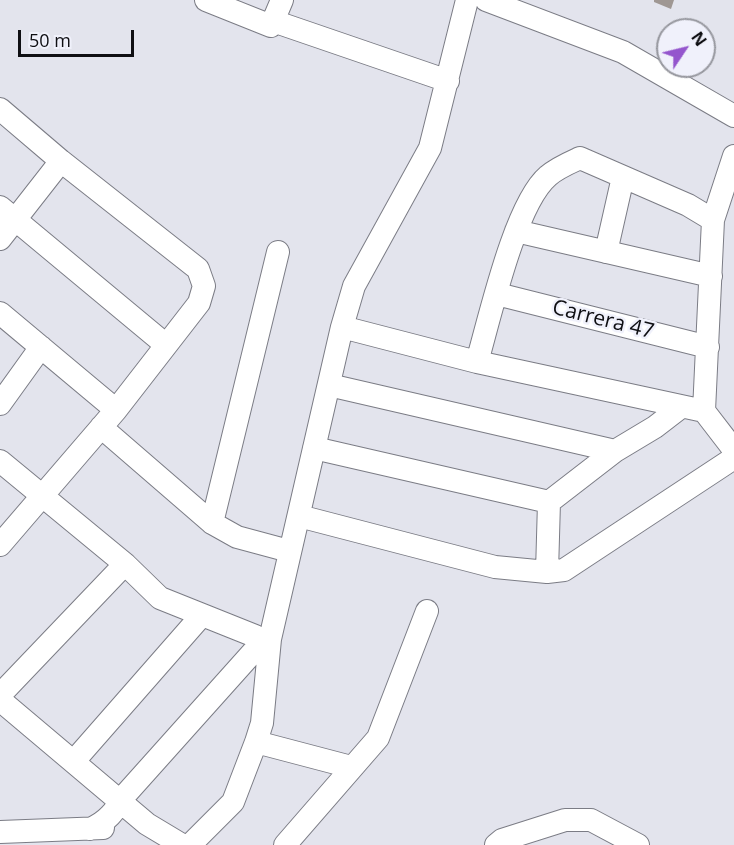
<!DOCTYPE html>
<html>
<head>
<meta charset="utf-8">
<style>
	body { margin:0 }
	#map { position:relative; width:734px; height:845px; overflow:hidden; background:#e3e4ed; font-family:"Open Sans",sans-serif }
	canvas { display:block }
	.north { position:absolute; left:656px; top:18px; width:60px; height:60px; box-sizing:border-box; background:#f0f1fb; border:2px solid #96979e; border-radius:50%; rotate:55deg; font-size:16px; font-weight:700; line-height:24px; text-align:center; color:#0f0f13 }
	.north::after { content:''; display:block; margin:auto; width:21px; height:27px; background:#9456cd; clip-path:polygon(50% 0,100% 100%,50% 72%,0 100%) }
	.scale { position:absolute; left:18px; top:30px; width:116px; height:27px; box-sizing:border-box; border:3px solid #0f0f13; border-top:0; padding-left:8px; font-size:18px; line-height:21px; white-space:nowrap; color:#0f0f13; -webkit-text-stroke:4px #f0f1fb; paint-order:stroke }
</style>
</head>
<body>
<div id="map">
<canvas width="734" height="845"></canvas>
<div class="north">N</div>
<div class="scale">50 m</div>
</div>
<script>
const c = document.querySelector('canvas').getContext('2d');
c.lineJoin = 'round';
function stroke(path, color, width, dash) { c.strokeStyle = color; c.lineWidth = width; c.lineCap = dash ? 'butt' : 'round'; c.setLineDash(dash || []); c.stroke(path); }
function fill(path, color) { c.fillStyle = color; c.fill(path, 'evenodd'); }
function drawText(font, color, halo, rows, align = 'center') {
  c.font = font + ' "Open Sans",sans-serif'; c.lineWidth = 5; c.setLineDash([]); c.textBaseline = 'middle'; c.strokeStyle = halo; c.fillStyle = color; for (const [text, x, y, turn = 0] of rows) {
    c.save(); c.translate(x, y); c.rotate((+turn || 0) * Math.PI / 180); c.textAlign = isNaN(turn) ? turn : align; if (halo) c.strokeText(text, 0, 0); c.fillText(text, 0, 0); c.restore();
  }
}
const minor = new Path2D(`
	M206,0L271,26L282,0
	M486,0L623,52L734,116
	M273,21L448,81
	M0,109L61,161L198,269L204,286L199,303L116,410L0,545
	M734,156L713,220L704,411L734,450
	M0,207L166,345
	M516,231L711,276
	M0,239L61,161
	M606,252L623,177
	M497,294L708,347
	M0,313L116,410
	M342,327L477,362L704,411
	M477,362C490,317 515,204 548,176C557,168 569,163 580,158L688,205L713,220
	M329,385L615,451
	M0,404L41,347
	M101,427L212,523L237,537L289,551
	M314,448L549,502
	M0,461L125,564L160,598L255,636L262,642L270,639
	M549,502L615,451L655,427L681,407
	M299,516L495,567L547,572L564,570L734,458
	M212,523L278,252
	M547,572L549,502
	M0,695L125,564
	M0,700L147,824L182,845
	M256,742L351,767
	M74,761L202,615
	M90,829C107,822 115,811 125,795L262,642
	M0,832L103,828
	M190,845L233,802L256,742L262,723L270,639L342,327L354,286L430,148L467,0
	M285,845L378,738L427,611
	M496,845L502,840L565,820H591L638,845`);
stroke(minor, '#7b7c85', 24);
stroke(minor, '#fff', 22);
fill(new Path2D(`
	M654,0H674L671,9L654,2Z`), '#9f9793');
drawText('21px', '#0f0f13', '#f0f1fb', [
	["Carrera 47",603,320,14]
]);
</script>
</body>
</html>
